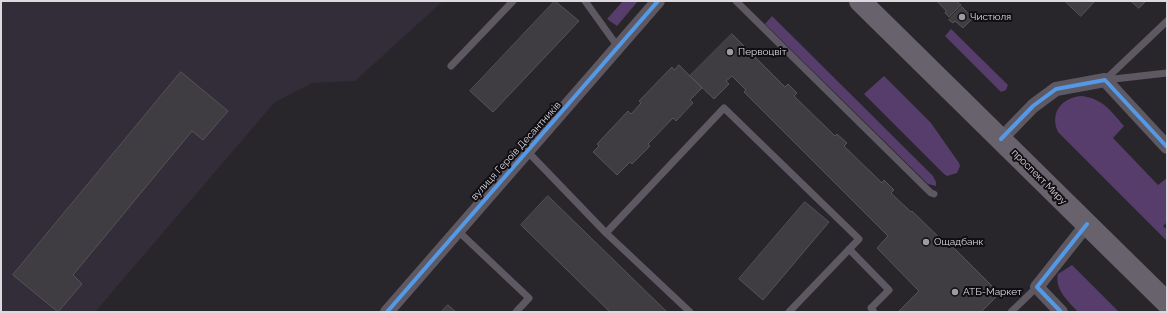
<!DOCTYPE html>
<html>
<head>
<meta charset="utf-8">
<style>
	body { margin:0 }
	#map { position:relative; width:1168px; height:313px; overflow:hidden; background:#29262b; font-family:Raleway,sans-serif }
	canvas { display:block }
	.frame { position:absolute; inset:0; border:2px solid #dcd9df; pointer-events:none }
</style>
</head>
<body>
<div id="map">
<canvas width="1168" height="313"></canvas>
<div class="frame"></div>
</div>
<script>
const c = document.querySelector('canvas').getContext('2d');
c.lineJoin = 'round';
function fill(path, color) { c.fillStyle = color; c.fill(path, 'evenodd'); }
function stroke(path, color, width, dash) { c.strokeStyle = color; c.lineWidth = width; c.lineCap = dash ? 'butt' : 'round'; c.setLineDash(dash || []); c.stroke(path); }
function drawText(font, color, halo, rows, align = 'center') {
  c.font = font + ' Raleway,sans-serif'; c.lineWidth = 4; c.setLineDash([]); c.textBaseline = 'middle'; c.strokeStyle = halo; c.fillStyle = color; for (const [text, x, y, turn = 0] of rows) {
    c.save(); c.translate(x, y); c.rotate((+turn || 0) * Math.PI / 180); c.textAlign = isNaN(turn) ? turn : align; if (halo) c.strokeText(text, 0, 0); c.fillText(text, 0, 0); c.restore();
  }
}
fill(new Path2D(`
	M1,1H443L355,81L312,83L274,103L95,312H1Z`), '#332c39');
fill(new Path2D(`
	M623,1H638L617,26L607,19Z
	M772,16L933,176L936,182V186L928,184L765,24Z
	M951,29L1008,85L1006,90L1001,92L945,36Z
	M884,76L931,123L959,163L960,166L957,173L947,176L944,174L864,94Z
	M1082,96C1103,99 1111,111 1124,126L1113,138L1158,185L1167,178V222L1163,226L1167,230V241L1058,132C1049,112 1063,97 1082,96Z
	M1072,265L1119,312H1078C1069,302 1054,289 1058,274Z`), '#563d6b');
const building = new Path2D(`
	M555,1L579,21L493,112L470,91Z
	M937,1H956L961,5L949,17L945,13L946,11Z
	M1065,1H1095L1081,16Z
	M1131,1H1146L1139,8Z
	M962,7L973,18L963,28L955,21L953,23L949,20Z
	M732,34L785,87L788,84L797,93L794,96L835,136L837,134L847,143L844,146L882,183L884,180L894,190L891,193L911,212L912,211L949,247L951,245L996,290V297L981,312H898L919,291L877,248L888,236L744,92L746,90L732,76L726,81L729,84L714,99L690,76Z
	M679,65L702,88L690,100L693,103L676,121L673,118L648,144L650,146L632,164L630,162L617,175L593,152L599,146L597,144L628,111L631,114L641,103L639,101L672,67L674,70Z
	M181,72L228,111L203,140L192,131L73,275L82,284L58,312L13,275Z
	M548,196L667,312H610L521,225Z
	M805,202L829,222L763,300L739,279Z
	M448,305L456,312H441Z`);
fill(building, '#403d42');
stroke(building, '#565458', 1);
stroke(new Path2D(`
	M585,1L618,47
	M736,1L931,193L934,194
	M451,66L513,1
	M1105,80L1167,21
	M1105,80L1167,73
	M528,152L606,233L690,312
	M457,230L529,298L516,312
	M606,233L724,108L859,239L789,312
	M849,249L889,290L871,308L874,312
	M1011,312L1037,287`), '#5e5862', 7);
stroke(new Path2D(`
	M1001,139L1033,106L1056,89L1105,80L1167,147
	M387,312L658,1
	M1061,312L1037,287L1087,224`), '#5e5862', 14);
stroke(new Path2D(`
	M860,1L1167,303`), '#68626d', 22);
stroke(new Path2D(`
	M1001,139L1033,106L1056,89L1105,80L1167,147
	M387,312L658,1
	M1061,312L1037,287L1087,224`), '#5399e6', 4);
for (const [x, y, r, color] of [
	[962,17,4,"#9d9aa0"],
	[730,52,4,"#9d9aa0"],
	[926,242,4,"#9d9aa0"],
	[955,292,4,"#9d9aa0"]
]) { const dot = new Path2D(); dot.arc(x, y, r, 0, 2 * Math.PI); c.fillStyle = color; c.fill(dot); stroke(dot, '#100e12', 1.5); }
drawText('10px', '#dcd9df', '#100e12', [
	["Чистюля",970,17],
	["Первоцвіт",738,52],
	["Ощадбанк",934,242],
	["АТБ-Маркет",963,292]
], 'left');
drawText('10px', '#dcd9df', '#100e12', [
	["вулиця Героїв Десантників",516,151,-48],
	["проспект Миру",1039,177,45]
]);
</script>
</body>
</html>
